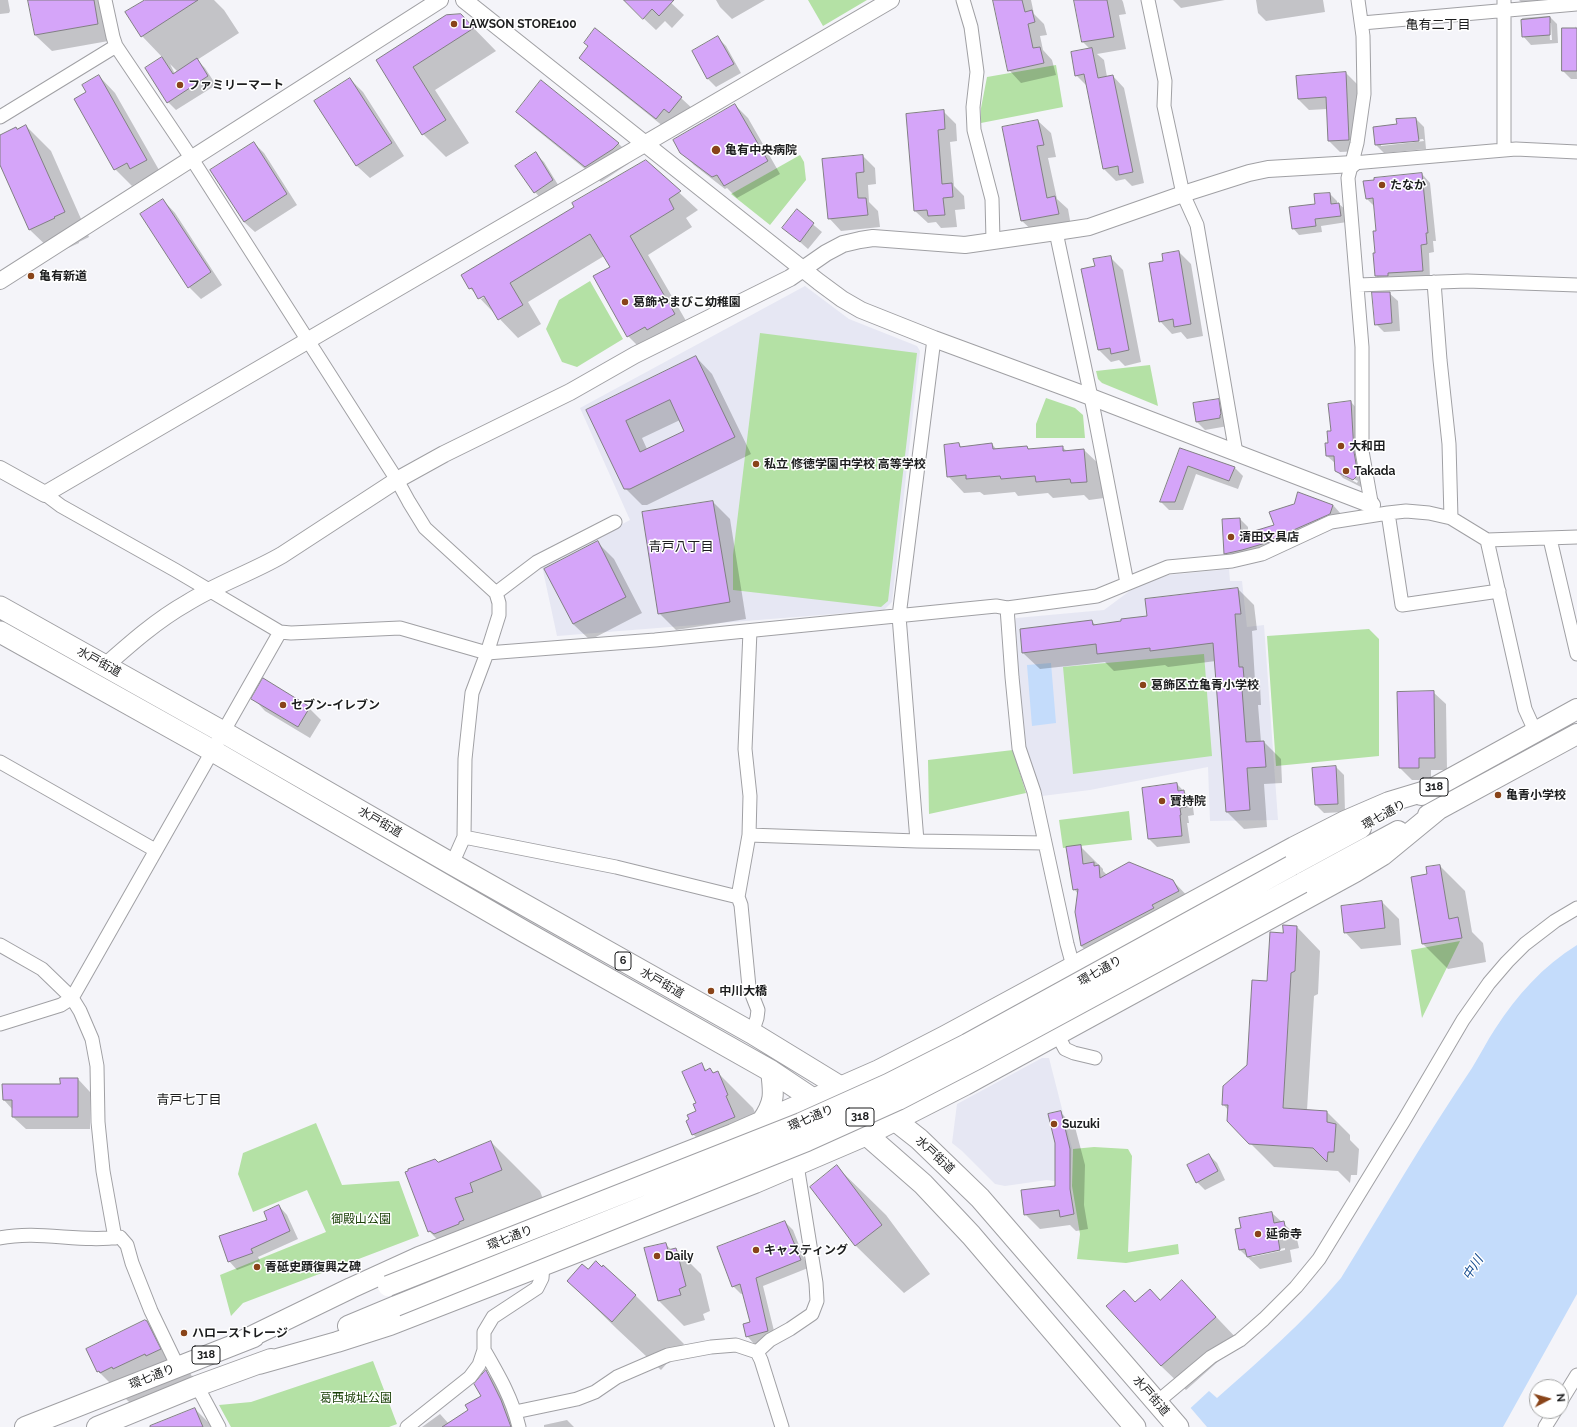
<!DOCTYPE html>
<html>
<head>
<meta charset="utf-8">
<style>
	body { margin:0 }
	#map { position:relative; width:1577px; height:1427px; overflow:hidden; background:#f4f4f9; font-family:Raleway,sans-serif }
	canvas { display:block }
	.north { position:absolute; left:1529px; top:1379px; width:40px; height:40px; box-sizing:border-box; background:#fff; border:1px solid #a4a5a5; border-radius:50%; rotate:84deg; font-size:11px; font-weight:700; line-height:16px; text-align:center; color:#1c1d1e }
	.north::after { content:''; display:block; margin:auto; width:14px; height:18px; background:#894419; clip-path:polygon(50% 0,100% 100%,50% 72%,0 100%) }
</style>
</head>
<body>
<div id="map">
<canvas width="1577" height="1427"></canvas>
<div class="north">N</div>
</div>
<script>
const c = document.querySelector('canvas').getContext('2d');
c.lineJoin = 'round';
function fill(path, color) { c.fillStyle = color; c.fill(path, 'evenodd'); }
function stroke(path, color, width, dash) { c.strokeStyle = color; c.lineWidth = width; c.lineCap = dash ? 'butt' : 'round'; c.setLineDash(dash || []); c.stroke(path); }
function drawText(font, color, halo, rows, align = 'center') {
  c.font = font + ' Raleway,"Noto Sans JP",sans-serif'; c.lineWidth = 3; c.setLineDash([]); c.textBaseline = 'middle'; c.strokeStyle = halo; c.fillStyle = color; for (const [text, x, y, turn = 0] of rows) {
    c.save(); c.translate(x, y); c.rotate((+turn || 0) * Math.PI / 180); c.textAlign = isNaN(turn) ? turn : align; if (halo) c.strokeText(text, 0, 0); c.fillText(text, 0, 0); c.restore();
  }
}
fill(new Path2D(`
	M805,286L849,319L917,346L920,351L892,602L884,610L557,636L542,566L630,520L580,408Z
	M1229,569L1230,581H1242L1247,627L1264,625L1278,820L1210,821L1208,767L1090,790L1042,796L1022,740L1013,629L1016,618L1104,610L1139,584L1169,575Z
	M1042,1058H1049L1072,1148L1070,1184L1047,1180L1005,1186L995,1184L962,1151L952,1143L957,1104Z`), '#e6e7f3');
fill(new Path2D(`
	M808,0H867L823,26Z
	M1056,65L1063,107L981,123V108L987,77Z
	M800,155L804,162L806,180L770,225L731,194Z
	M590,281L623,339L577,367L562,362L546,329L559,300Z
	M760,333L917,353L888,601L881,607L733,590V555Z
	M1150,365L1158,406L1102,383L1098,379L1096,371Z
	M1046,398L1075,408L1083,415L1085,438H1036V424Z
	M1369,629L1379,639V756L1276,766L1267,636Z
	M1204,654L1212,756L1073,774L1063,667Z
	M1013,750L1026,793L929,814L928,760Z
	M1129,811L1132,840L1063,848L1059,820Z
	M1460,941L1422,1018L1411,950Z
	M316,1123L342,1185L399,1181L419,1236L243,1303L231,1316L220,1275L326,1232L307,1190L253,1212L238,1174L243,1153Z
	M1094,1147L1128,1149L1132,1156L1128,1252L1178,1244L1179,1254L1126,1263L1077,1259L1080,1234L1072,1186L1073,1149Z
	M373,1361L397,1424L389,1427H231L219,1405L251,1402Z`), '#b4e1a5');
fill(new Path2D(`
	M1051,663L1056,723L1032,726L1027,665Z
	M1577,945V1294L1503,1427H1170L1209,1391L1217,1398C1261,1359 1303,1323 1341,1278C1384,1208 1426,1136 1472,1068C1480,1055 1487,1041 1495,1029C1517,995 1543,966 1577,945Z`), '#c4dcfb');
fill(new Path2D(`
	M1189,1406L1207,1427H1168Z`), '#f4f4f9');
fill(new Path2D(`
	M0,0H8L10,11L9,13L0,14Z
	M29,0H107L114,40L52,51L35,35Z
	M147,0H214L224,10L239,33L197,60L205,68L216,85L176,110L168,102L146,69L163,58L142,36ZM170,64L178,72L175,74Z
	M624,0H668L684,15L672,28L665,21L656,30Z
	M716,0H765L732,19L720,7Z
	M994,0H1031L1034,14L1044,24L1047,35L1040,36L1043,50L1052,60L1056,75L1021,83L1009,70Z
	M1075,0H1122L1123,2L1126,14L1119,15L1126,49L1097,54L1104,60L1107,77L1113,76L1124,88L1144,183L1132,186L1125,179L1116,181L1104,169L1087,86L1076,75L1090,49L1083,42Z
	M1173,0H1225L1181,8Z
	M1256,0H1323L1325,12L1266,21L1258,13Z
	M1519,0H1577L1526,7Z
	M461,15L496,51L435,90L469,143L446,157L423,134L377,61Z
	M1549,16L1557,24L1558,43L1531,45L1523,36L1522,18ZM1549,23H1551L1552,40H1550Z
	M1576,26L1577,79H1571L1563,71Z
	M718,38L726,46L741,73L716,87L708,79L693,52Z
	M581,58L681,98L694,110L669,131L593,70Z
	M1346,73L1357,84L1360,151L1340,152L1329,141L1327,109L1309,110L1298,99Z
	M99,76L115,93L163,177L148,185L142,180L132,186L115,169L87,93Z
	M350,79L363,92L404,156L370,178L357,166L316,102Z
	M735,105L748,118L780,174L737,198L727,188L725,189L694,165L681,152Z
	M943,111L956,124L957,141L950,142L954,186L964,196L965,209L955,210L957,227L941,228L936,222L928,223L915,211Z
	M517,112L618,143L633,158L628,164L601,182L532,126Z
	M1416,119L1424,127L1426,149L1384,153L1376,145L1398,125ZM1423,139L1424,141L1381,146V144Z
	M1038,121L1051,133L1056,157L1048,158L1057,199L1068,209L1071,226L1035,233L1022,221Z
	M26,126L51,151L89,237L79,242V243L55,254L30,230L0,163V136Z
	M254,143L264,153L297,205L255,232L244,222Z
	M535,153L544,162L560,188L543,201L535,192Z
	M863,156L875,168L876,184L868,185L869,202L878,211L880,227L841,231L829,218Z
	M645,161L698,210L686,218L692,227L648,255L693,333L647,355L628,336L611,267L604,256L528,302L541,324L518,338L470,288L576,207ZM489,294L481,299V297Z
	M1422,174L1430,183L1436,241H1433L1434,252L1429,253L1430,279L1384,284L1376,276L1377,232L1375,207L1367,199Z
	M1330,194L1337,201V204H1339L1346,210L1347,222L1321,226L1322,232L1299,235L1293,228L1316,205Z
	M163,200L175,213L222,285L201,299L189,287Z
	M797,211L822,232L808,249L784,228Z
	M1179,252L1191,264L1203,336L1187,339L1181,332L1172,334L1160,321L1164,261Z
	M1110,257L1123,270L1141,362L1125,366L1119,360L1111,362L1098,349L1096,267Z
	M1389,293L1398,301L1400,331L1384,332L1376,324Z
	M696,357L712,374L751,454L647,505H642L625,488L587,410ZM680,420L686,431L647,449L642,438Z
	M1218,400L1226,408L1228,426L1205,430L1197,422Z
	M1351,402L1358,410L1365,482L1361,487L1343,478L1336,470L1335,463L1327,456L1332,432ZM1342,473L1358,481L1357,483L1342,475Z
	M959,444L962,448L992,444L997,450L1027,447L1030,450L1062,447L1067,451L1084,450L1101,466L1104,498L1089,500L1084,495L1053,498L1048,493L1018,496L1015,492L984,495L980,492L964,493L948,476Z
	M1180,450L1235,468L1243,476L1238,489L1196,474L1183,510H1169L1161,502Z
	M713,502L730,519L746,619L676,630L659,613Z
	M1294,505H1333L1341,514L1338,522L1234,561L1225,553L1240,519L1248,527V534L1275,526Z
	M597,542L614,559L642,613L590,640L573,624Z
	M1238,589L1254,605L1257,630L1252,631L1255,681L1260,685L1261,705H1258L1261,742H1264L1281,759L1282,783L1264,784L1267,827L1244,829L1227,812L1216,661L1168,667L1165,665L1114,671L1105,662L1040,669L1023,653L1092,621L1096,626L1148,617Z
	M1433,692L1446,704L1447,770H1431V780H1412L1400,768Z
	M253,698L309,708L321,720L310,738L265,711Z
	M1336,767L1344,775L1345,812L1324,813L1316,805L1313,769Z
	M1177,784L1192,800L1194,815L1188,816L1189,823H1187L1190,843L1157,847L1149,839Z
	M1080,846L1103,869V871L1107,875L1173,881L1195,904L1104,968L1081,946L1076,912L1078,894L1074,889Z
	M1440,866L1465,891L1472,932L1483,943L1486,962L1448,969L1423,944L1428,875Z
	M1382,902L1399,919L1401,945L1361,949L1345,932Z
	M1284,926L1297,927L1320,951L1318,994L1314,996L1307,1110L1327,1112L1350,1135V1140L1359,1149L1357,1175H1351L1350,1183L1338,1171L1274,1167L1228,1121L1229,1111L1223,1104L1248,1066L1268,982L1284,934Z
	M701,1064L707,1071L710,1069L714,1074L717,1072L753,1108L763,1131L728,1170L693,1134L697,1112Z
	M78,1079L90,1092V1129H26L13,1117V1110L4,1100L3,1085H61Z
	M1060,1112L1075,1127L1085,1165L1084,1205L1088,1229L1076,1231L1070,1225L1040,1229L1025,1214L1056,1186Z
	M491,1142L540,1191L550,1218L503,1247L511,1268L477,1280L429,1231L437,1163Z
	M1209,1155L1217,1163L1225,1180L1205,1190L1197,1182Z
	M837,1167L886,1215L930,1274L904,1293L855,1245Z
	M279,1206L287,1215L298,1239L258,1257L260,1261L237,1270L229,1261L269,1220Z
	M1272,1213L1296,1235L1299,1248L1290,1250L1292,1262L1260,1269L1240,1250L1242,1229ZM1285,1248V1250L1252,1257L1250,1255Z
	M785,1222L793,1230L808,1268L763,1286L776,1339L755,1345L747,1336L751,1323L744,1293L741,1294L733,1286Z
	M665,1244L672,1250L676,1249L701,1274L710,1311L703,1314L705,1320L684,1326L659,1301L646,1249Z
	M603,1266L636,1296L684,1344L661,1370L617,1329L568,1281L602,1268Z
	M1182,1281L1240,1342L1186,1390L1161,1366L1108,1306L1124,1291L1136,1303L1161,1301Z
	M146,1322L183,1358L196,1385L134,1407L98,1371Z
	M486,1372L493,1379L508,1408L515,1427H422L440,1414L449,1424L470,1410L482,1396Z
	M195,1409L213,1427H150Z
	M567,1420L574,1427H544V1425Z`), '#0003');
const building = new Path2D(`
	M28,0H94L98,24L35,35Z
	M145,0H198L141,37L125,12Z
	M624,0H674L659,16L652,9L643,19Z
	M993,0H1022L1025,12L1032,10L1035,22L1028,24L1033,48L1040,47L1044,63L1008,71Z
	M1074,0H1107L1114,37L1082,42Z
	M461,14L474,28L413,67L446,120L422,135L376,60L446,15Z
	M1550,17V35L1522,37L1521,20Z
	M595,28L682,97L669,113L664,109L656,119L579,58L588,46L584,43Z
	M1562,28H1577V71H1562Z
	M718,36L734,64L707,79L692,51Z
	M1092,48L1098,78L1113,75L1133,172L1119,175L1118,166L1103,169L1084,74L1075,76L1071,52Z
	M162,57L173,74L197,58L208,76L167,103L145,68Z
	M1346,72L1349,140L1328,141L1326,97L1298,99L1296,76Z
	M99,75L147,160L130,169L127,163L114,170L74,99L86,92L82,85Z
	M350,78L392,143L356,166L314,101Z
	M541,80L619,143L613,149L585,167L516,112Z
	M735,104L768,161L724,186L717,175L712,177L680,153L673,140Z
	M944,110L945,129L938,130L942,184L952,183L953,197L943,198L945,215L928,216L927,210L914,211L906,114Z
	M1416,118L1419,141L1375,145L1373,127L1397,124L1396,119Z
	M1038,120L1044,145L1037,146L1047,198L1055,196L1059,214L1021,221L1002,127Z
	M26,125L65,212L54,217L55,218L29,230L0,165V135L16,127L17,129Z
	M254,142L287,194L244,222L210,170Z
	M536,152L553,180L534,193L515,166Z
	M863,155L864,172L856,173L858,198H866L868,215L828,219L822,159Z
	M646,160L681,191L669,199L674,209L630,236L675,314L647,330L645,327L627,337L593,276L610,267L590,234L510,283L523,305L498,320L484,296L478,299L472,288L469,289L461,275L574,207L572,203Z
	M1422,173L1428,233H1426L1427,244L1421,245L1423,271L1388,273V276H1375L1373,253H1375L1373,231H1376L1373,198L1366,199L1363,181L1374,180V178Z
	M1330,193L1331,204L1339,203L1341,216L1315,219L1316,226L1292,229L1289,207L1315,204L1314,194Z
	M163,199L211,272L188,288L140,214Z
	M797,209L814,223L800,242L782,228Z
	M1179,251L1191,324L1174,327L1173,319L1159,322L1149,263L1163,261L1162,254Z
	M1111,256L1129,350L1111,354L1110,348L1098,350L1081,269L1095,266L1093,259Z
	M1372,292H1390L1392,323L1375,325Z
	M696,356L735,437L630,489H624L586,410ZM670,400L684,431L640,452L626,421Z
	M1219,399L1221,414L1220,415V418L1196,422L1193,403Z
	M1351,401L1354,452L1358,475L1353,480L1335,471L1334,456H1326L1325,443H1328L1327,431H1331L1328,404Z
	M959,443L960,447L992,443L993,449L1027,446L1028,449L1063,446V451L1084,449L1087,482L1071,483L1070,479L1036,482L1035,476L1001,479L1000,476L966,479V475L947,477L944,445Z
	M1180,448L1235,467L1229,481L1188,466L1175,502H1160Z
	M1298,492L1333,505L1330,514L1273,539V540L1269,542L1242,550L1224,554L1222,519L1240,518L1241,535L1274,525L1269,512L1294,504Z
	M713,501L730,602L658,614L642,512Z
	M598,541L626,597L573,624L544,569Z
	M1238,588L1241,614H1235L1239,667H1243L1245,689H1242L1246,742L1264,741L1266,767L1247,768L1250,810L1226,812L1213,643L1150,651V648L1097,654L1096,644L1022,653L1020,629L1092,620L1093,625L1121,621V619L1147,616L1145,599Z
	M263,678L310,707L298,727L251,699Z
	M1434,691L1435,758H1419V768H1399L1397,692Z
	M1336,766L1338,804L1315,805L1312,768Z
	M1177,783L1178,791L1184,790L1186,807L1180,808L1181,815H1180L1182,836L1148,839L1142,788Z
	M1081,845L1083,864L1094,862V866L1099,865L1100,878L1129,862L1173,880L1179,891L1152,905L1154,908L1081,946L1075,912L1078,889L1073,890L1066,847Z
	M1440,865L1449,919L1458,917L1462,938L1422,944L1411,877L1427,874L1426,867Z
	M1382,901L1385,928L1344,933L1341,906Z
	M1283,925L1297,926L1295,971L1291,973L1283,1108L1327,1111V1122L1336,1124L1334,1152H1328L1327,1162L1313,1148L1249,1144L1227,1121L1228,1105H1222L1223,1086L1247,1065L1252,980L1267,981L1270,932L1283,933Z
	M702,1063L705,1071L710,1068L713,1073L718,1071L728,1095L726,1096L735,1117L692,1135L686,1121L689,1119L687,1115L696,1111L693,1104L696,1103L682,1072Z
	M60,1078H78V1117H12V1100H3L2,1084H60Z
	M1061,1111L1070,1149V1189L1074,1214L1060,1217L1059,1210L1024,1215L1021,1190L1055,1186V1143L1048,1114Z
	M491,1141L502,1170L470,1183L473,1192L455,1198L464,1220L459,1222V1224L434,1234L430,1231L428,1232L405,1172L408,1171V1169L435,1159L438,1162Z
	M1209,1154L1218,1171L1196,1183L1187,1165Z
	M837,1165L882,1225L855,1246L810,1187Z
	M279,1205L290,1231L251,1249L253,1253L228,1262L219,1236L267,1220L264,1212Z
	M1272,1212L1274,1223L1284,1221L1287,1236L1278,1238L1280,1250L1247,1257L1245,1249L1239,1250L1235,1229L1241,1228L1239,1218Z
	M785,1221L801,1260L756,1278L768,1331L746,1337L743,1324L750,1322L740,1284L732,1287L717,1247Z
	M666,1243L668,1250L676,1248L686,1286L679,1289L681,1295L658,1301L644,1248Z
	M596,1261L602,1267L603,1265L636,1295L612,1322L567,1281L582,1264L588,1269Z
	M1182,1280L1216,1317L1161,1366L1106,1306L1124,1290L1135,1302L1150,1289L1160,1300Z
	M145,1320L147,1321L161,1349L146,1356L145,1354L113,1369L112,1367L100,1373L99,1371L97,1372L86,1349Z
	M486,1370L501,1400L511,1427H442L468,1410L465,1405L481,1396L474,1384Z
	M195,1408L203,1427H150V1426Z`);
fill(building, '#d5a5f9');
stroke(building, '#817f83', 1);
const minor = new Path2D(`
	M105,0L113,37L116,46L192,159L397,480L409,502L425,528L496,593L499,603V615L487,653L472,693L465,759L464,837L452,864
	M963,0L971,27L977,72L973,107L974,130L992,199L993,240
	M1148,0L1165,81L1164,106L1183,194L1197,225L1236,453
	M1358,0L1363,36L1364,94L1357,143L1348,178L1362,347V451L1373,513
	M1504,0V150
	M1362,23L1577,4
	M0,117L116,46
	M1353,163L1516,149L1577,152
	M1056,232L1091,397L1127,583
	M1434,282L1440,360L1449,444L1451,518
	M1358,285L1467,281L1577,285
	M45,494L61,506L175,570L280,632L291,633L400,628L487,653L655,640L996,606L1007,608L1097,596L1168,567L1232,561L1262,554L1331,522L1388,513L1406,511L1429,513L1451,518L1487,540L1577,537
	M1388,513L1402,605L1499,591
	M1550,539L1577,654
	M1487,540L1525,709L1535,731
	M496,593L537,562L615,522
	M1007,608L1012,677L1019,748L1034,792L1067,944L1073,966
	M750,631L745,749L750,796L749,835L738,897L741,905L749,987L758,1010L757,1018L752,1033
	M0,762L155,850
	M749,835L917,841L1045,843
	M464,837L616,867L738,897
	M917,841L899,616L934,339
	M0,945L42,969L72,998L80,1011L92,1039L97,1066L98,1122L103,1171L115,1238
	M0,1024L61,1005L72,998L280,632
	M1057,1034L1065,1049L1074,1053L1095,1058
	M0,1238C39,1230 81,1243 120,1237L127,1245L132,1263L151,1311L178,1367
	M484,1350C499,1376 512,1398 519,1427
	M197,1386L219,1427
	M1561,1401L1577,1375
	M1156,1403L1211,1357L1240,1340L1264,1319L1296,1287L1319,1259L1403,1122L1463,1020L1489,983L1507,962L1525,944L1555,921L1577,908
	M515,1412L577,1399L595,1392L617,1377L668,1355L711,1347L736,1345L757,1352
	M407,1427L470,1377L479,1365L484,1350V1332L493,1317L537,1288L542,1278L543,1265
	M782,1427L761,1360L757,1352L770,1340L790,1329L812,1314L817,1301L816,1283L797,1165
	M1545,1427L1555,1411`);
const tertiary = new Path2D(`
	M464,0L819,282L842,299L861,310L934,339L1091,397L1372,505
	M0,281L440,0
	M0,469L45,494L891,0
	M105,666C131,643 157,620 187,603C217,584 251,573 282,555L397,480L444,454L570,392L635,355L790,278L826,253L843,244L860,240L873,238L965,245L1056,232L1089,227L1183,194L1249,173L1268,169L1353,164`);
const primary = new Path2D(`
	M1421,795L1577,709
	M1428,815L1577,734
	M1291,866L1361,828
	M1302,883L1398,831
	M762,1121C775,1102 774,1094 771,1071
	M348,1326L396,1306
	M242,1341L351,1288L419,1257L733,1134L879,1070L945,1036L1294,847L1345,821L1389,802L1432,789
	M259,1364L337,1342L390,1325L755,1183L867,1135L965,1085L1355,872L1383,855L1439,809
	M25,1427L254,1337
	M97,1427L197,1386L271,1359`);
const trunk = new Path2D(`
	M0,607L223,732L452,864L752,1033L896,1121L919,1139L980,1198L1178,1427
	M0,632L213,751L525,932L771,1071L867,1135L923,1184L971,1235L1135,1427`);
stroke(minor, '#a0a0a4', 15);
stroke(tertiary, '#a0a0a4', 18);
stroke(primary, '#a0a0a4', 22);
stroke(trunk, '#a0a0a4', 23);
stroke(minor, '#fff', 13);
stroke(tertiary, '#fff', 16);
stroke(primary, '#fff', 20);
stroke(trunk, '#fff', 21);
const primaryBridge = new Path2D(`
	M388,1286L801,1123L888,1084L967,1044L1291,866
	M396,1306L807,1141L898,1100L977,1059L1302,883`);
stroke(primaryBridge, '#a0a0a4', 22, []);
stroke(primaryBridge, '#fff', 20);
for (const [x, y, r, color] of [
	[454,24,4,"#894419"],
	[180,85,4,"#894419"],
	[716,150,5,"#894419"],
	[1382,185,4,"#894419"],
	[31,276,4,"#894419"],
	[625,302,4,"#894419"],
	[1341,446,4,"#894419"],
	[756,464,4,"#894419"],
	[1346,471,4,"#894419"],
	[1231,537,4,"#894419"],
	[1143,685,4,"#894419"],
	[283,705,4,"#894419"],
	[1498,795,4,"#894419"],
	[1162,801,4,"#894419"],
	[711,991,4,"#894419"],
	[1054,1124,4,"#894419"],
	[1258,1234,4,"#894419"],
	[756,1250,4,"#894419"],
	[657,1256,4,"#894419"],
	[257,1267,4,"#894419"],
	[184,1333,4,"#894419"]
]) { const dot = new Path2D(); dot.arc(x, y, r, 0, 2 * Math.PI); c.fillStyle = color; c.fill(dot); stroke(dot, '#fff', 1.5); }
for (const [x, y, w] of [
	[1434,787,28],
	[623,961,16],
	[860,1117,28],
	[206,1355,28]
]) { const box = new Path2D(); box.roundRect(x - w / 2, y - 9, w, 18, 3); c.fillStyle = '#fff'; c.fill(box); stroke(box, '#1c1d1e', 1); }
drawText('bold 11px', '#1c1d1e', null, [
	["318",1434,787],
	["6",623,961],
	["318",860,1117],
	["318",206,1355]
]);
drawText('bold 12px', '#1c1d1e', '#fff', [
	["LAWSON STORE100",462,24],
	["ファミリーマート",188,85],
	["亀有中央病院",725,150],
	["たなか",1390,185],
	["亀有新道",39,276],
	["葛飾やまびこ幼稚園",633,302],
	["大和田",1349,446],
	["私立 修徳学園中学校 高等学校",764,464],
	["Takada",1354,471],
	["清田文具店",1239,537],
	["葛飾区立亀青小学校",1151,685],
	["セブン-イレブン",291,705],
	["亀青小学校",1506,795],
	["寶持院",1170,801],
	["中川大橋",719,991],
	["Suzuki",1062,1124],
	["延命寺",1266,1234],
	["キャスティング",764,1250],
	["Daily",665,1256],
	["青砥史蹟復興之碑",265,1267],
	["ハローストレージ",192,1333]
], 'left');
drawText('12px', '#1c1d1e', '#fff', [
	["水戸街道",99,662,29],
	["環七通り",1384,815,-29],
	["水戸街道",380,822,30],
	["環七通り",1100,971,-29],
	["水戸街道",662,983,30],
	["環七通り",811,1118,-23],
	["水戸街道",935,1155,43],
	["環七通り",510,1238,-21],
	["環七通り",152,1377,-21],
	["水戸街道",1151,1396,49]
]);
drawText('12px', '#1a4007', '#fff', [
	["御殿山公園",361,1219],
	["葛西城址公園",356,1398]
]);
drawText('13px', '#1c1d1e', '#fff', [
	["亀有二丁目",1438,25],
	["青戸八丁目",681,547],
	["青戸七丁目",189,1100]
]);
drawText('italic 13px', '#174e91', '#fff', [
	["中川",1473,1268,-57]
]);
</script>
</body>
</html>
